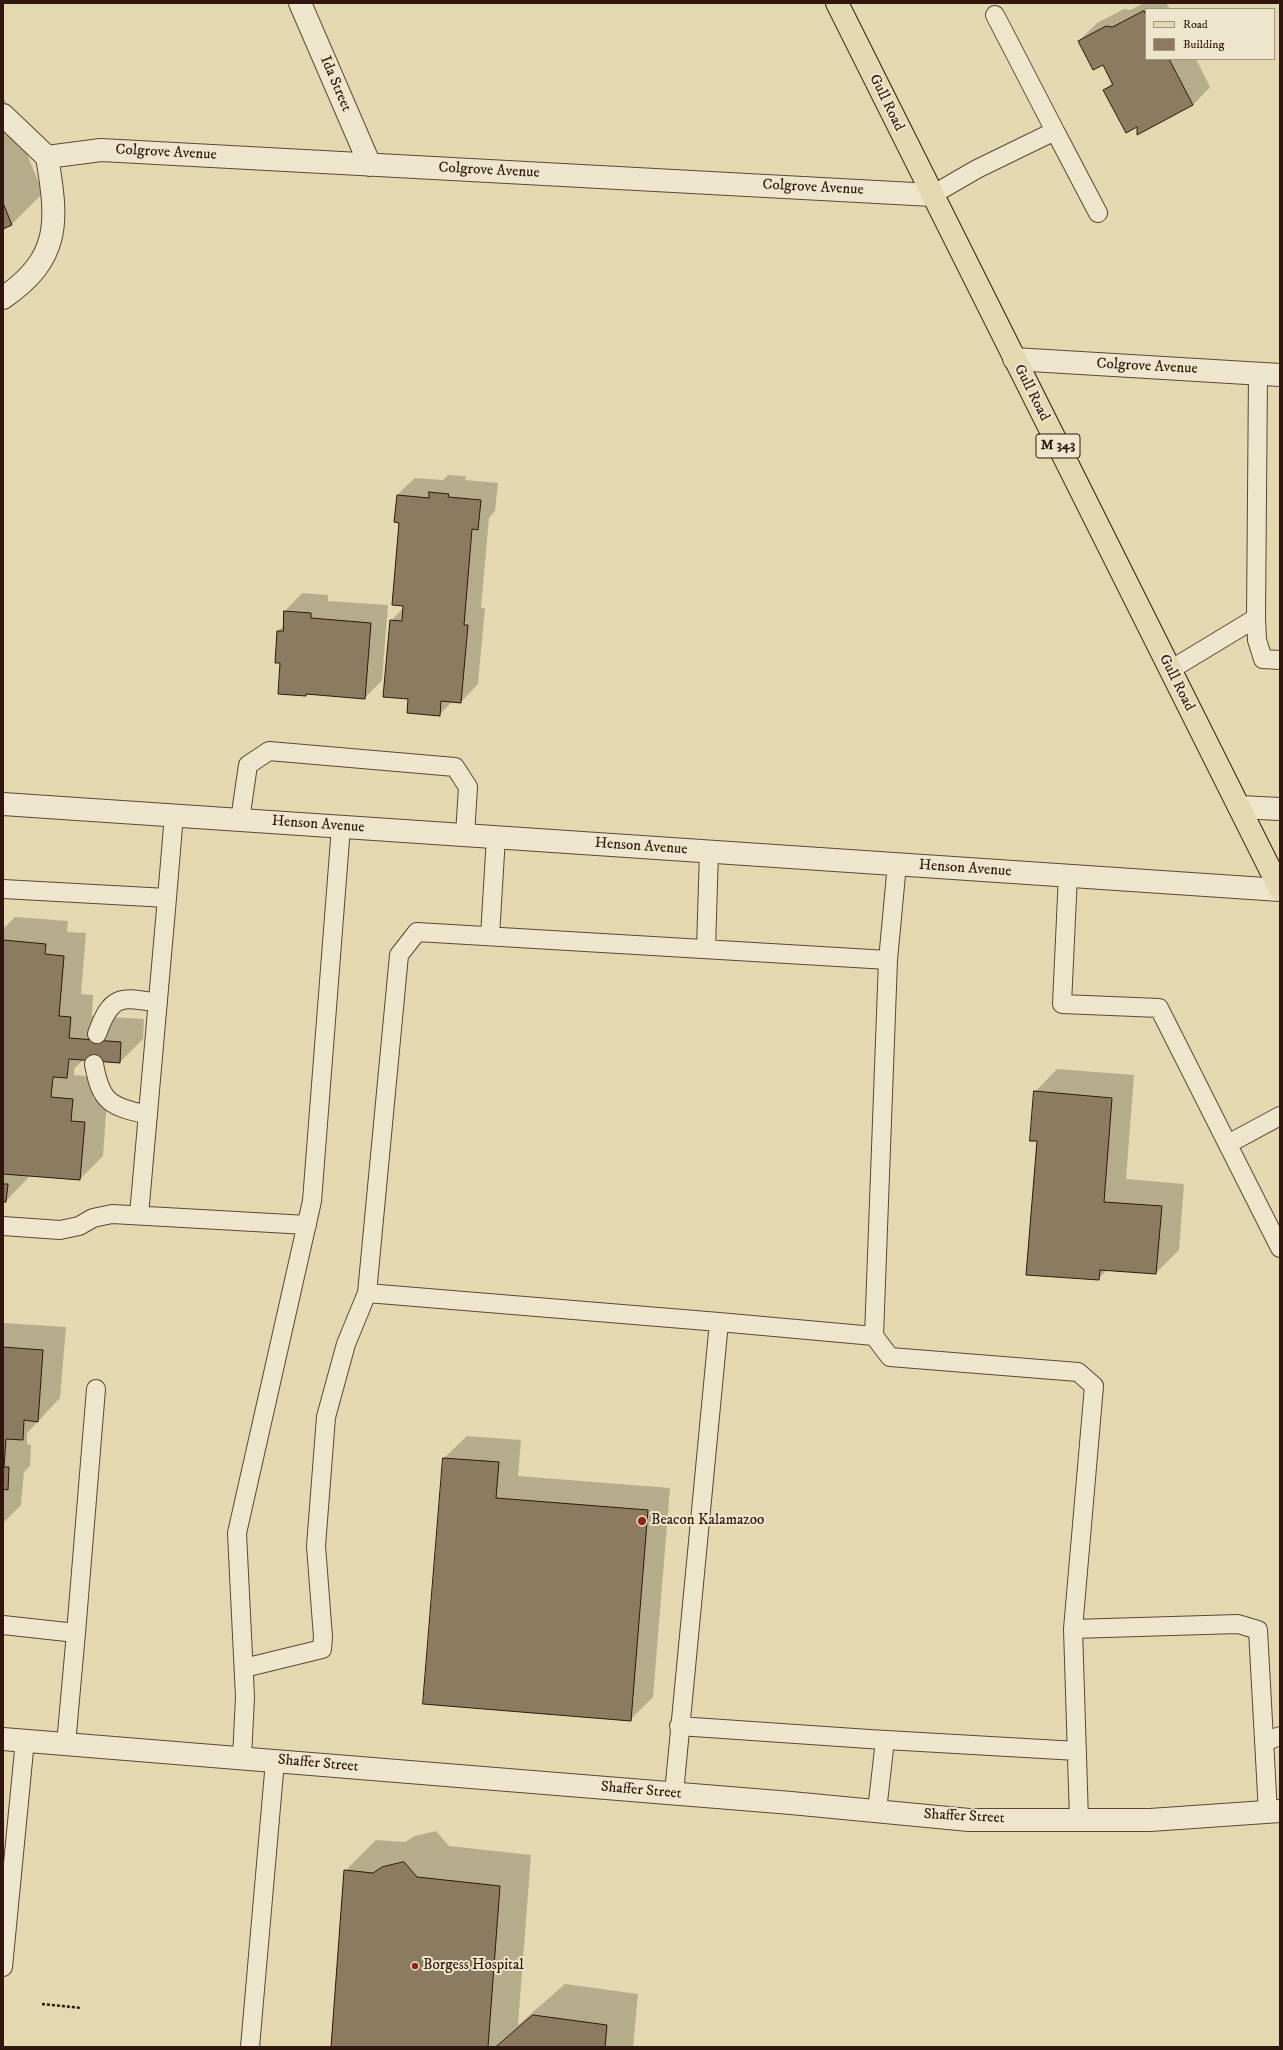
<!DOCTYPE html>
<html>
<head>
<meta charset="utf-8">
<style>
	body { margin:0 }
	#map { position:relative; width:1283px; height:2050px; overflow:hidden; background:#e3d8b0; font-family:"IM FELL DW Pica",serif }
	canvas { display:block }
	.frame { position:absolute; inset:0; border:4px solid #30160c; pointer-events:none }
	.legend { position:absolute; left:1145px; top:8px; width:130px; height:52px; box-sizing:border-box; background:#ede6cc; border:1px solid #a1937f; margin:0; padding:5px 7px; list-style:none; font-size:12px; color:#30160c }
	.legend li { display:flex; align-items:center; gap:8px; height:20px }
	.legend b { width:20px; border:1px solid #a1937f }
</style>
</head>
<body>
<div id="map">
<canvas width="1283" height="2050"></canvas>
<div class="frame"></div>
<ul class="legend">
<li><b style="height:5px;background:#e3d8b0"></b>Road</li>
<li><b style="height:11px;background:#8d7b61"></b>Building</li>
</ul>
</div>
<script>
const c = document.querySelector('canvas').getContext('2d');
c.lineJoin = 'round';
function fill(path, color) { c.fillStyle = color; c.fill(path, 'evenodd'); }
function stroke(path, color, width, dash) { c.strokeStyle = color; c.lineWidth = width; c.lineCap = dash ? 'butt' : 'round'; c.setLineDash(dash || []); c.stroke(path); }
function drawText(font, color, halo, rows, align = 'center') {
  c.font = font + ' "IM FELL DW Pica",serif'; c.lineWidth = 4; c.setLineDash([]); c.textBaseline = 'middle'; c.strokeStyle = halo; c.fillStyle = color; for (const [text, x, y, turn = 0] of rows) {
    c.save(); c.translate(x, y); c.rotate((+turn || 0) * Math.PI / 180); c.textAlign = isNaN(turn) ? turn : align; if (halo) c.strokeText(text, 0, 0); c.fillText(text, 0, 0); c.restore();
  }
}
fill(new Path2D(`
	M1144,3H1166L1170,9H1146V59H1196L1210,87L1193,105L1138,126L1104,90L1113,82L1104,63L1079,41L1097,23L1124,9L1130,10Z
	M3,96L43,193L12,224L3,228Z
	M448,475L466,476L465,480L498,483L495,511L489,518L481,608H485L478,684L461,702L453,701L439,715L409,698L391,621L404,607L397,495L415,478L443,480Z
	M302,593L328,595V601L388,605L382,680L365,698L308,693L306,695L282,662L278,631L284,625L285,611Z
	M15,917L68,921L67,932L86,933L81,994L93,995L92,1016L144,1019L143,1039L120,1062L84,1059L74,1069V1075L95,1077L93,1098L107,1100L103,1156L80,1179L29,1175L28,1178L6,1201H3V927H5Z
	M1057,1069L1134,1075L1126,1179L1184,1184L1179,1250L1156,1273L1108,1269L1098,1279L1038,1140L1035,1092Z
	M3,1323L66,1327L60,1398L27,1433V1444L31,1445L30,1466L24,1472L21,1505L3,1523Z
	M467,1436L521,1440L518,1476L670,1488L653,1697L630,1720L444,1458Z
	M436,1831L449,1846L531,1855L518,2025L565,1984L638,1994L633,2047H332L345,1871L376,1840L405,1842L415,1836Z`), '#0003');
const building = new Path2D(`
	M1144,11L1146,15V59H1169L1193,105L1137,135V127L1126,133L1103,90L1113,85L1103,65L1093,70L1078,41L1106,26L1112,27Z
	M3,203L12,225L3,229Z
	M429,492L449,494L448,497L481,500L478,530L472,529L464,625H468L461,703L441,701L440,716L407,713L408,699L383,697L390,620L402,621L403,606L392,605L399,523L394,522L397,495L429,498Z
	M284,611L311,613V618L371,623L365,699L306,694V696L278,694L280,663H275L277,631H283Z
	M3,940L46,944L45,954L64,956L59,1016L71,1017L69,1038L121,1042L120,1063L69,1059L67,1078L53,1077L51,1097L73,1099L71,1121L85,1122L80,1180L3,1174Z
	M1034,1091L1112,1098L1104,1202L1162,1206L1156,1274L1100,1270L1099,1280L1026,1275L1037,1141H1030Z
	M3,1184H8L6,1202H3Z
	M3,1347L43,1350L38,1422L24,1420L23,1440L6,1439L4,1467H9L8,1490L3,1489Z
	M443,1458L499,1462L496,1498L648,1510L631,1721L423,1704Z
	M404,1862L417,1877L500,1886L488,2047H331L344,1870L373,1873L382,1867Z
	M533,2015L607,2025L605,2047H496Z`);
fill(building, '#8d7b61');
stroke(building, '#30160c', 1);
const lane = new Path2D(`
	M1055,131L1098,213
	M932,195L977,169L1055,131L995,15
	M1256,618L1257,640L1263,659L1280,660
	M1170,670L1256,618L1258,374
	M240,820L248,765L269,751L455,767L468,787L465,835
	M1068,875L1062,1004L1159,1008L1280,1248
	M3,889L167,898L174,815
	M490,936L496,837
	M706,949L709,851
	M888,960L897,864
	M97,1034C111,995 120,996 158,1003
	M94,1064C101,1104 111,1106 148,1115
	M1228,1144L1280,1116
	M139,1215L167,898
	M3,1226L60,1230L79,1226L93,1218L112,1214L307,1225
	M719,1322L874,1336
	M3,1625L76,1633L66,1744
	M1073,1629L1079,1820
	M76,1633L96,1389
	M244,1668L322,1649L323,1637L316,1546L326,1417L346,1344L367,1293
	M679,1726L869,1739L1077,1751
	M1264,1742L1280,1736
	M242,1758L245,1697L237,1533L312,1201L341,827
	M674,1793L719,1322L367,1293L399,955L417,932L888,960L874,1336L890,1357L1078,1372L1094,1386L1073,1629L1238,1624L1258,1630L1268,1813
	M877,1811L885,1740
	M3,1967L25,1740
	M250,2047L275,1761`);
const street = new Path2D(`
	M300,3L370,165
	M3,115L47,157
	M47,157L101,150L932,195
	M3,298C61,258 58,222 47,157
	M1014,359L1280,375
	M3,804L1280,890
	M1239,807L1280,809
	M3,1739L791,1803L969,1820H1150L1280,1811`);
const primary = new Path2D(`
	M837,3L1280,889`);
stroke(lane, '#5d4635', 20);
stroke(street, '#5d4635', 24);
stroke(primary, '#30160c', 24);
stroke(new Path2D(`
	M42,2004L81,2008`), '#30160c', 2.5, [3, 2]);
stroke(lane, '#ede6cc', 18);
stroke(street, '#ede6cc', 22);
stroke(primary, '#e3d8b0', 22);
for (const [x, y, r, color] of [
	[642,1521,5,"#8f2418"],
	[415,1966,4,"#8f2418"]
]) { const dot = new Path2D(); dot.arc(x, y, r, 0, 2 * Math.PI); c.fillStyle = color; c.fill(dot); stroke(dot, '#ede6cc', 1.5); }
for (const [x, y, w] of [
	[1058,446,44]
]) { const box = new Path2D(); box.roundRect(x - w / 2, y - 12, w, 24, 3); c.fillStyle = '#ede6cc'; c.fill(box); stroke(box, '#30160c', 1); }
drawText('bold 14px', '#30160c', null, [
	["M 343",1058,446]
]);
drawText('15px', '#30160c', '#ede6cc', [
	["Ida Street",335,84,67],
	["Gull Road",886,103,64],
	["Colgrove Avenue",166,153,3],
	["Colgrove Avenue",489,171,3],
	["Colgrove Avenue",813,188,3],
	["Colgrove Avenue",1147,367,3],
	["Gull Road",1031,393,63],
	["Gull Road",1176,683,63],
	["Henson Avenue",318,825,4],
	["Henson Avenue",641,847,4],
	["Henson Avenue",965,869,4],
	["Shaffer Street",318,1764,5],
	["Shaffer Street",641,1791,5],
	["Shaffer Street",964,1817,3]
]);
drawText('15px', '#30160c', '#ede6cc', [
	["Beacon Kalamazoo",651,1521],
	["Borgess Hospital",423,1966]
], 'left');
</script>
</body>
</html>
